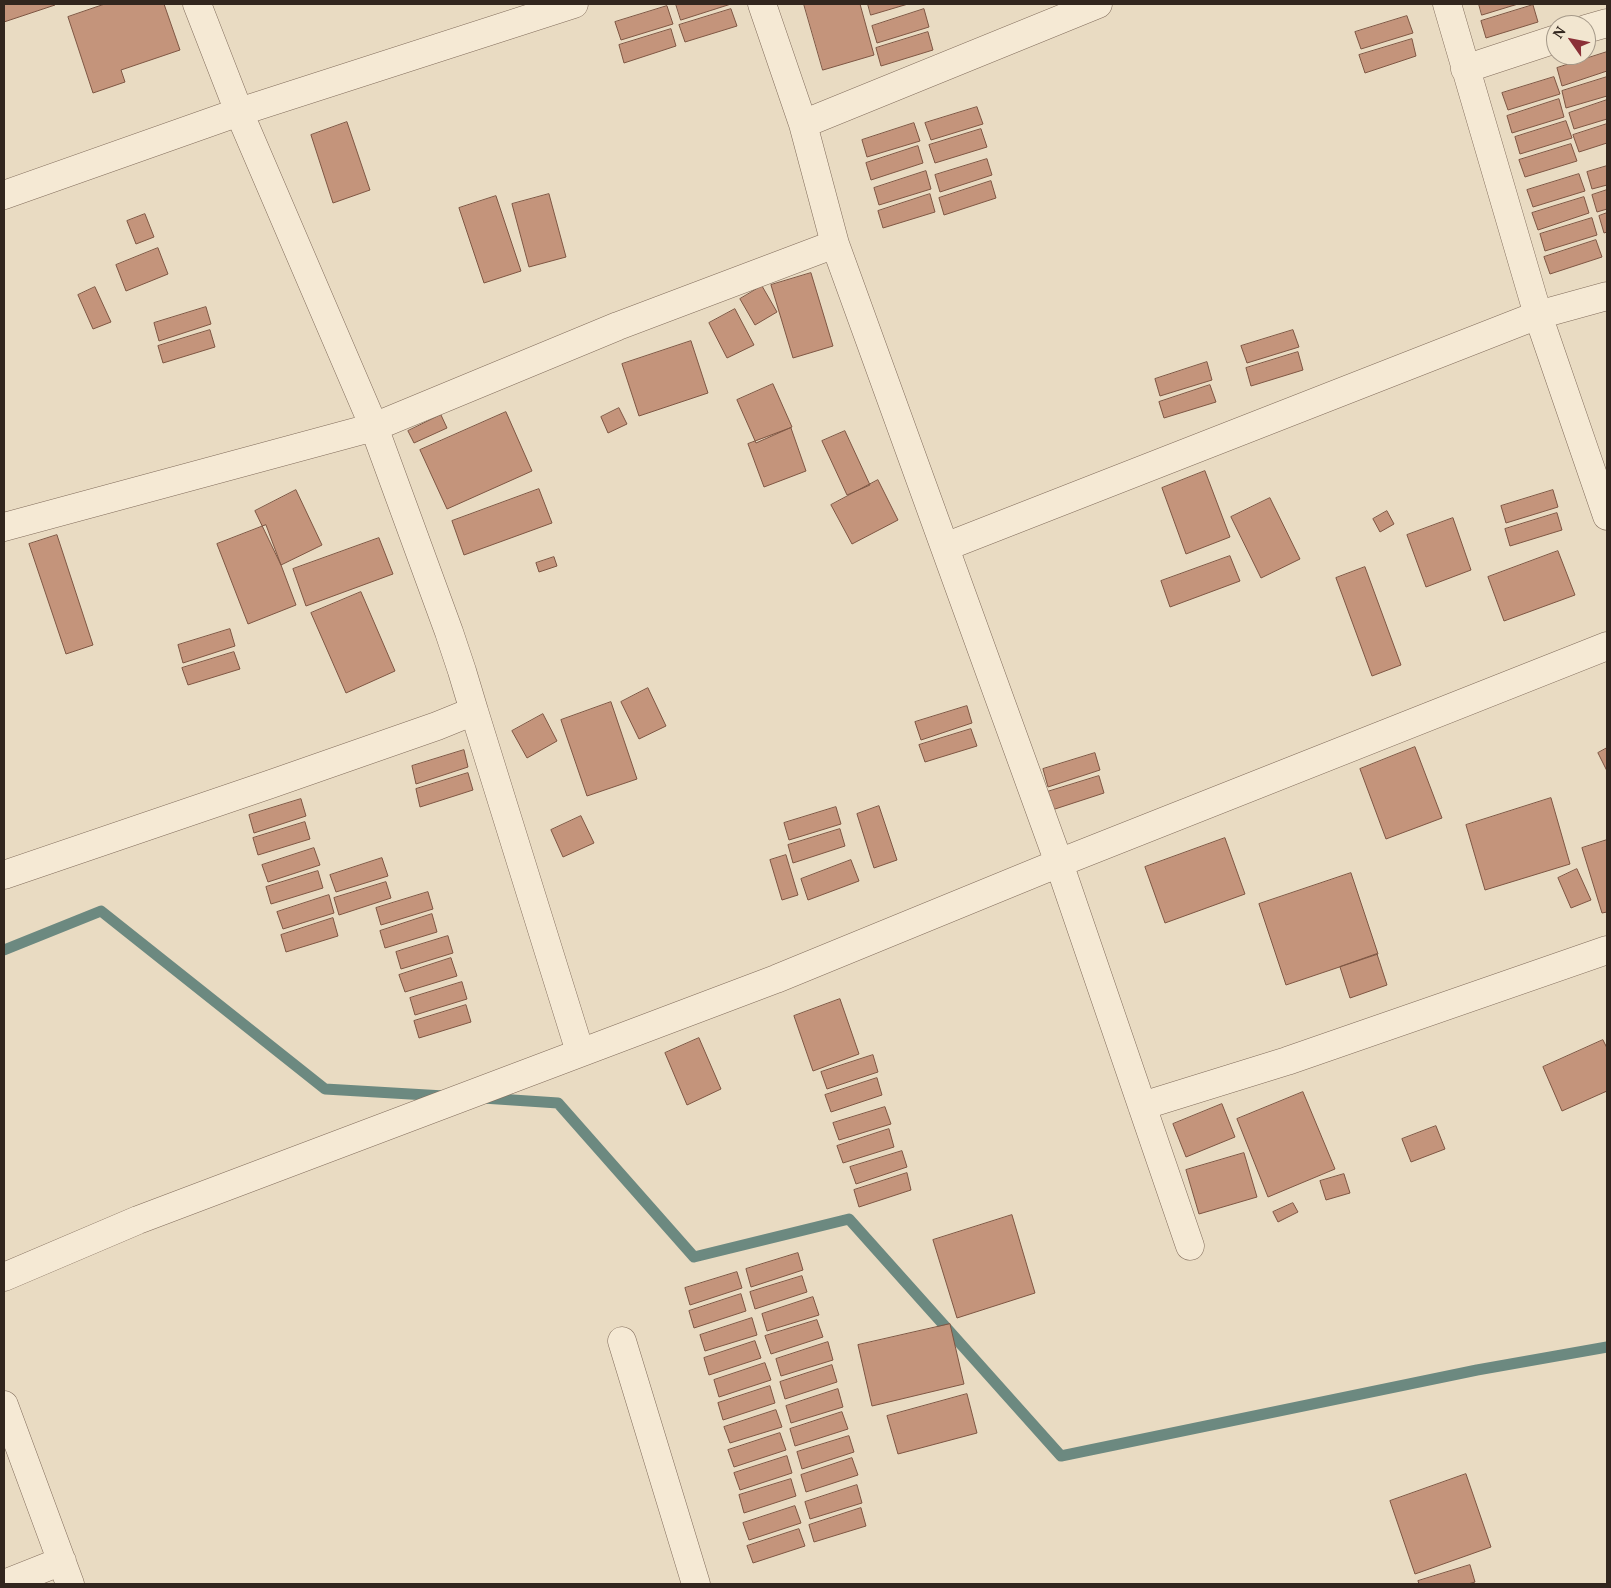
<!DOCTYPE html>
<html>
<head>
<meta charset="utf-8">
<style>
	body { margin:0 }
	#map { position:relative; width:1611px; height:1588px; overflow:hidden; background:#e9dbc2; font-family:"PT Serif",serif }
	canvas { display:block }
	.frame { position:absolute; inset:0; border:5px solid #32261e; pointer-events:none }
	.north { position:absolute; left:1546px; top:15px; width:50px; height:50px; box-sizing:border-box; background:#f2e6d0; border:1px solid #a59989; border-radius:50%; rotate:303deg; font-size:14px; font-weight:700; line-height:20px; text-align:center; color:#32261e }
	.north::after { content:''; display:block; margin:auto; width:18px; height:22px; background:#8b3037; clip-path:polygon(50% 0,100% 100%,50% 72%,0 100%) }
</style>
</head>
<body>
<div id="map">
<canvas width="1611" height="1588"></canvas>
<div class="frame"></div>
<div class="north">N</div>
</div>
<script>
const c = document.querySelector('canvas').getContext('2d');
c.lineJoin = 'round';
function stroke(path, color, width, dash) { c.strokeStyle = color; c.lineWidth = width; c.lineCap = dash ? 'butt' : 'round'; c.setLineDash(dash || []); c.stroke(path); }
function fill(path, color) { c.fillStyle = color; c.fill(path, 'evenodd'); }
stroke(new Path2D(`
	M4,950L101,911L325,1089L444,1096
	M483,1098L558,1103L694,1257L849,1219L1061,1456L1477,1370L1607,1347`), '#6c8980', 11);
const building = new Path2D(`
	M4,4H55V5L4,22Z
	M105,4H164L180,50L121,70L125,82L93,93L68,17Z
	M676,4H731L681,20Z
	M804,4H860L874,55L823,70Z
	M868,4H908L871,15Z
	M1479,4H1518L1482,15Z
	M1533,5L1538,22L1486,38L1481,21Z
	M667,6L673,24L621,40L615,22Z
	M731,9L737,26L685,42L679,25Z
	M924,9L929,27L877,43L872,26Z
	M1407,16L1413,33L1361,49L1355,32Z
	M671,29L676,46L624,63L619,45Z
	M928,32L933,50L881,66L876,48Z
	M1412,39L1416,56L1365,73L1359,55Z
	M1607,52V71L1562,86L1557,68Z
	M1554,77L1560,94L1508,110L1502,93Z
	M1607,77V96L1566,108L1562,91Z
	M1559,99L1564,117L1512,133L1507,116Z
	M1607,100V119L1574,129L1569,113Z
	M977,107L983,124L931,140L925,123Z
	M1566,121L1572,138L1520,154L1515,137Z
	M347,122L370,190L333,203L311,135Z
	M914,123L920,141L867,157L862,140Z
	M1607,124V143L1579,152L1573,135Z
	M981,129L987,147L935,163L929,145Z
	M1571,144L1577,161L1525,177L1519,160Z
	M918,146L923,163L871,180L866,163Z
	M987,159L992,175L940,192L935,175Z
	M1607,166V185L1592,189L1587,172Z
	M926,171L931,189L879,205L874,188Z
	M1579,174L1585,191L1533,207L1527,190Z
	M991,181L996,198L944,215L939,198Z
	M1607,190V209L1597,212L1592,195Z
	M549,194L566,257L529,267L512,204Z
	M930,194L935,212L883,228L878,211Z
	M496,196L521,271L484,283L459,208Z
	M1584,197L1589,213L1538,230L1532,213Z
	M1607,213V232L1604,233L1599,216Z
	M145,214L154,237L136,244L127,221Z
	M1592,218L1597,235L1545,251L1540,234Z
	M1596,240L1602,257L1550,274L1544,257Z
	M158,248L168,274L126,291L116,265Z
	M811,273L833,346L793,358L771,285Z
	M762,286L777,312L755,325L740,299Z
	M95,287L111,322L93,329L78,295Z
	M206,307L211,324L159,341L154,323Z
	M735,309L754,345L727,358L709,323Z
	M210,330L215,347L163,363L158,346Z
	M1293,330L1299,347L1247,363L1241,346Z
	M691,341L708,393L639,416L622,364Z
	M1298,352L1303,370L1251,386L1246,368Z
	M1207,362L1212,380L1160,396L1155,379Z
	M773,384L792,427L756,443L737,400Z
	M1210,385L1216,402L1164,418L1159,402Z
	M619,408L627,424L608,433L601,417Z
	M506,412L532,471L447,509L420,450Z
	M441,415L447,428L414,443L408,431Z
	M791,428L806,471L764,487L748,444Z
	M845,431L870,485L847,495L822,441Z
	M1205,471L1230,537L1186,554L1162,488Z
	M878,480L898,520L852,544L831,505Z
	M539,489L552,523L464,555L452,521Z
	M296,490L322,545L281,565L255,511Z
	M1553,490L1558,507L1506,523L1501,506Z
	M1270,498L1300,559L1261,578L1231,517Z
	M1387,511L1394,524L1380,532L1373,519Z
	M1557,513L1562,530L1510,546L1505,529Z
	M1453,518L1471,570L1426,587L1407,535Z
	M266,525L296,605L248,624L217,544Z
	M57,535L93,645L66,654L29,544Z
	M379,538L393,574L306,606L293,569Z
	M1558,551L1575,595L1504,621L1488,577Z
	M1230,556L1240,581L1170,607L1161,581Z
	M554,557L557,566L539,572L536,563Z
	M1365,567L1401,665L1372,676L1336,578Z
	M361,592L395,671L346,693L311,613Z
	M230,629L235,646L183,663L178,645Z
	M234,652L240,669L188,685L182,668Z
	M648,688L666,726L639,739L621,702Z
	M611,702L637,779L587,796L561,720Z
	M967,706L972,723L921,740L915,722Z
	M543,714L557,741L527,758L512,731Z
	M971,729L977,746L925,762L919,745Z
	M1415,747L1442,818L1386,839L1360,769Z
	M1607,748V771L1598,753Z
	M464,750L468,767L416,784L412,766Z
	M1095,753L1100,770L1048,787L1043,769Z
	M468,773L473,790L420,807L416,789Z
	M1099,776L1104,793L1052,810L1047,792Z
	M1551,798L1570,864L1485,890L1466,825Z
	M301,799L306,816L254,833L249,815Z
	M879,806L897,860L874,868L857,814Z
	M836,807L841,824L789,840L784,823Z
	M581,816L594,843L563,857L551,830Z
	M305,822L310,839L258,855L253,838Z
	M840,829L845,846L793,863L788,845Z
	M1225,838L1245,894L1165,923L1145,867Z
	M1607,840V912L1602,913L1582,848Z
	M314,848L320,865L268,882L262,865Z
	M786,855L798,895L782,900L770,860Z
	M382,858L388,876L336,892L330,875Z
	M851,860L859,881L808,900L801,879Z
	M1577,869L1591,900L1571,908L1558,878Z
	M318,871L323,888L271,904L266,887Z
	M1351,873L1378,954L1286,985L1259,904Z
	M386,882L391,898L339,915L334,898Z
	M428,892L433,909L381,925L376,908Z
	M329,895L334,913L283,929L277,912Z
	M432,914L437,932L385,948L380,931Z
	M333,918L338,936L286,952L281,935Z
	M448,936L453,953L401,969L396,952Z
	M1377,954L1387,985L1350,998L1340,967Z
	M451,958L457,976L405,992L399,975Z
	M462,982L467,999L415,1015L410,998Z
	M840,999L859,1054L813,1071L794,1016Z
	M466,1005L471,1022L419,1038L414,1021Z
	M699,1038L721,1089L687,1105L665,1053Z
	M1603,1040L1607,1048V1091L1562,1111L1543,1067Z
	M873,1055L878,1072L827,1089L821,1072Z
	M877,1078L882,1095L831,1112L825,1095Z
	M1303,1092L1335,1169L1268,1197L1237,1119Z
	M1222,1104L1235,1137L1186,1157L1173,1124Z
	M885,1107L891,1124L839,1140L833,1123Z
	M1436,1126L1445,1149L1411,1162L1402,1139Z
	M889,1129L894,1147L843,1163L837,1146Z
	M902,1151L907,1167L856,1184L850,1167Z
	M1244,1153L1257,1197L1199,1214L1186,1170Z
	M907,1173L911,1190L859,1207L854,1190Z
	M1344,1174L1350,1193L1326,1200L1320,1181Z
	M1293,1203L1298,1212L1278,1222L1273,1212Z
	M1012,1215L1035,1293L957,1318L933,1240Z
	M798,1253L803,1270L751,1287L746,1269Z
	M737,1272L742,1288L690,1305L685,1288Z
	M802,1276L807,1292L755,1309L750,1292Z
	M741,1294L746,1311L694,1328L689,1311Z
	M813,1297L819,1315L767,1331L762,1314Z
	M752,1318L757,1335L705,1351L700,1335Z
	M817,1320L823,1337L771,1354L765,1336Z
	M950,1324L964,1384L872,1406L858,1345Z
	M755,1341L761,1358L709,1375L704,1358Z
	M828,1342L833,1360L781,1376L776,1359Z
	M765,1363L771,1380L719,1397L714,1380Z
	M832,1365L837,1382L785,1399L780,1382Z
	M770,1386L775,1403L723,1420L718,1403Z
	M838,1389L843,1407L791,1423L786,1406Z
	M967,1394L977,1433L898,1454L887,1416Z
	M776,1410L782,1427L730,1443L724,1427Z
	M842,1412L848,1429L795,1446L790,1429Z
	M780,1433L786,1450L734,1467L728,1450Z
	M849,1436L854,1452L802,1469L797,1452Z
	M787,1456L792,1473L740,1490L734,1473Z
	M852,1458L858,1475L806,1492L801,1475Z
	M1466,1474L1491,1547L1415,1574L1390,1501Z
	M791,1479L796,1496L744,1513L739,1495Z
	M857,1485L862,1503L810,1519L805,1502Z
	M795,1506L801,1523L749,1540L743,1523Z
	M861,1508L866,1526L814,1542L809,1525Z
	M799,1529L805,1546L753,1563L747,1546Z
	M1470,1565L1475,1582L1468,1584H1419L1418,1581Z`);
fill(building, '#c4947b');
stroke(building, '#7e5643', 1);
const street = new Path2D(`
	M762,4L803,124L835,244L1059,863L1190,1246
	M1447,4L1538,315L1607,516
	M1586,29L1607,23
	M1465,69L1556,39
	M803,124L1098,4
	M4,195L239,112L574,4
	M4,527L374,427L618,326L835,244
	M945,547L1538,315L1607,296
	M474,711L580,1052
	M4,875L271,784L437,726L474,711L462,671L449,632L374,427L239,112L197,4
	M1142,1106L1287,1061L1607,950
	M4,1277L138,1220L776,979L1059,863L1607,646
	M622,1341L696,1584
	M4,1405L70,1584
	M4,1584L62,1561`);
stroke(street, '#816c5b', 29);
stroke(street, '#f5e9d4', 28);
</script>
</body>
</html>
